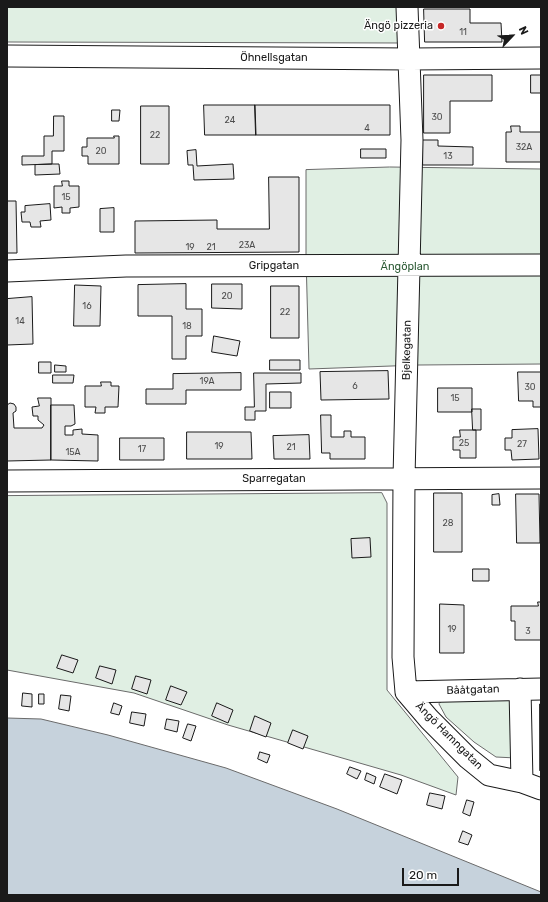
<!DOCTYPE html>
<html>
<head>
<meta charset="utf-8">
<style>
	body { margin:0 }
	#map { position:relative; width:548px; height:902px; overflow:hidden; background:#fff; font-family:Rubik,sans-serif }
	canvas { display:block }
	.frame { position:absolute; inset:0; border:8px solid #1a1a1a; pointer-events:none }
	.north { position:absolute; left:492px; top:16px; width:40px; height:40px; -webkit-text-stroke:3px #fff; paint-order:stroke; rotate:65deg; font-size:11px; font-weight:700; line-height:16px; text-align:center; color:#1a1a1a }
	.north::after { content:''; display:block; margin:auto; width:14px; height:18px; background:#1a1a1a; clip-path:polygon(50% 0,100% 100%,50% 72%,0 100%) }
	.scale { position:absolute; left:402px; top:868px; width:57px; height:18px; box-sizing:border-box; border:2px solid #1a1a1a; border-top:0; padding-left:5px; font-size:12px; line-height:14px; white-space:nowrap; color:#1a1a1a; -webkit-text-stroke:3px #fff; paint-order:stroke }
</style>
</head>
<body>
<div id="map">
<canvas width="548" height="902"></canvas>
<div class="frame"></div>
<div class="north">N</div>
<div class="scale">20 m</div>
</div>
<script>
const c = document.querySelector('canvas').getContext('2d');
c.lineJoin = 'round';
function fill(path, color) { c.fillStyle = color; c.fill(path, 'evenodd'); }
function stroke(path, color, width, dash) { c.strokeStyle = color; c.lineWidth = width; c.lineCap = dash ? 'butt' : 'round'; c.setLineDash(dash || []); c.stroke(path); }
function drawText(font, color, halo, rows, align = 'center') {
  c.font = font + ' Rubik,sans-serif'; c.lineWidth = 3; c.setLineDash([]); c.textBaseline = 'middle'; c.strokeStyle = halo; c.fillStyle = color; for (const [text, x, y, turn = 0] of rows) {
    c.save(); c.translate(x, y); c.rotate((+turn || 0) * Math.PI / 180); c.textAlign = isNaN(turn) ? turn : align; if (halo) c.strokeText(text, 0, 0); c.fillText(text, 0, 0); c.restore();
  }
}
const green = new Path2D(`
	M7,7H397L402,43L7,42Z
	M390,167L541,169V364L419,365L309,369L306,257V170Z
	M382,493L387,503V690L458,777L456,795L401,775L228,725L134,693L7,670V496Z
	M446,698H508L514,704L516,758L496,757L474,742L446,717L439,704Z`);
fill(green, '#e0efe3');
stroke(green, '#6a6a6a', 1);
const water = new Path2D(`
	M7,718L41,719L108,735L226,768L337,809L541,892V895H7Z`);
fill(water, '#c6d2dc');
stroke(water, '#6a6a6a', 1);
const building = new Path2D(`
	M424,9H470V23H501L502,42H425Z
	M424,75H492V101H450V133H424Z
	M531,75H541V93H531Z
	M204,105H255L256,135H205Z
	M255,105H390V135H256Z
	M141,106H169V164H141Z
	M112,110H120L119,121H112Z
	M54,116H64V151H52V164L22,165V156H44V136H53Z
	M511,126H520V132H541V162H506V132H511Z
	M114,136H119V164H88V156H82V147H87V138H114Z
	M423,140H438V146L473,147V165H423Z
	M361,149H386V158H361Z
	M196,150L197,166L233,164L234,179L194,180L193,165H188L187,151Z
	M52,164H59L60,174L35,175V165Z
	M269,177H299V252L135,253V221L217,220V229H269Z
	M62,181H69V186H79V207L70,208V213H62V207L54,208V186H62Z
	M7,201H16L17,253H7Z
	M50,204L51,220L40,221L41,227H31L30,222H22L21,212H25V206Z
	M114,208V232H100V209Z
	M186,284V309H202V336H186V359H172V316H138V285Z
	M212,284H242V309L212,308Z
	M75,285L101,286L100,326H74Z
	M271,286H299V338H271Z
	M32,297L33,344L7,345V299Z
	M214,336L240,341L237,356L212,352Z
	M270,360H300V370H270Z
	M39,362H51V373H39Z
	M55,365L66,366V372H55Z
	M388,371L389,399L321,400L320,372Z
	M518,372H541V407H533V401H519Z
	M241,373V390H186V404H146V389H173V374Z
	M254,373H301V383L266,384V411H255V420H245V407H254Z
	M53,375H74L73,383H53Z
	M101,382H111V386H119L118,407H105V413H95L96,407H85V386H101Z
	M438,388H472V412H438Z
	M270,392H291V408H270Z
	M38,398H51V460L7,461V405L10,403L14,404L16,407V411L13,413L14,428H42L44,425L38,420V416H33L32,407L39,406Z
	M51,405H74L75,424L71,426H65V435H73V430L82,429V434L98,435V461L51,460Z
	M472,409H481V430H473Z
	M321,415H331V437H344V431H351V437H365V459H330V453H322Z
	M538,429L539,459L512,460L511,450H505V438H512V430Z
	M460,430H476V458H460V450H453V437H460Z
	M187,432H251L252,459H187Z
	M309,435L310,459H274L273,436Z
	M120,438H164V460H120Z
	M434,493H462V552H434Z
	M499,494L500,505H492V495Z
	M516,494H539L540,543H517Z
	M370,538L371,557L352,558L351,539Z
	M473,569H489V581H473Z
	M538,602H541V640H515V621H511V606H538Z
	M440,604L464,605V653H440Z
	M62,655L78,660L73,673L57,668Z
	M100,666L116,670L112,684L96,678Z
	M136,676L151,680L147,694L132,689Z
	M171,686L187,692L181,705L166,700Z
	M23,693L32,694V707L22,706Z
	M39,694H44V704H39Z
	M61,695L71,696L69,711L59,709Z
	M114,703L122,706L119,715L111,713Z
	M217,703L233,710L228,723L212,716Z
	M540,704H541V772L540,771Z
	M132,712L146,714L144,726L130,723Z
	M255,716L271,723L266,737L250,731Z
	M167,719L179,721L177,732L165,729Z
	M188,724L196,726L191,741L183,738Z
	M293,730L308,736L303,749L288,743Z
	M260,752L270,755L267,763L258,759Z
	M350,767L361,771L357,779L347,774Z
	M367,773L376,777L374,784L365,780Z
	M385,774L402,780L397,794L380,787Z
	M430,793L445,796L442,809L427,805Z
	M467,800L474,802L470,816L463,813Z
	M463,831L472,835L468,845L459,842Z`);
fill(building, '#e6e6e6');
stroke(building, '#1a1a1a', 1);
const minor = new Path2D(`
	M7,56L410,59L541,58
	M7,271L126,266L541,265
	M7,481L541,478
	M520,689L522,782
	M406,692L403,657L404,478L412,140L407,7
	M406,692L429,719L468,758L489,775L522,782L541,789
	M406,692L541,689`);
stroke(minor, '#1a1a1a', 23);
stroke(minor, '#fff', 21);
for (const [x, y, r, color] of [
	[441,26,4,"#c62828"]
]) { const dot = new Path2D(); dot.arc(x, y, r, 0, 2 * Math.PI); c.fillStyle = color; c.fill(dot); stroke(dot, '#fff', 1.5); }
drawText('9px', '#4d4d4d', null, [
	["11",463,32],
	["30",437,117],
	["24",230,120],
	["4",367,128],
	["22",155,135],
	["32A",524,147],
	["20",101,151],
	["13",448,156],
	["15",66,197],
	["23A",247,245],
	["19",190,247],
	["21",211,247],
	["20",227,296],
	["16",87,306],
	["22",285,312],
	["14",20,321],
	["18",187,326],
	["19A",207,381],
	["6",355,386],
	["30",530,387],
	["15",455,398],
	["25",464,443],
	["27",522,444],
	["19",219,446],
	["21",291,447],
	["17",142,449],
	["15A",73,452],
	["28",448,523],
	["19",452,629],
	["3",528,631]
]);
drawText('11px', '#1a1a1a', '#fff', [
	["Ängö pizzeria",433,26]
], 'right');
drawText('11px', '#1a1a1a', '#fff', [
	["Öhnellsgatan",274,58],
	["Gripgatan",274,266],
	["Bjelkegatan",407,350,-89],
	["Sparregatan",274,479],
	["Bååtgatan",473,690,-2],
	["Ängö Hamngatan",449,736,45]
]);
drawText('11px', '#2b5a34', '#fff', [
	["Ängöplan",405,267]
]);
</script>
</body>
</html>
